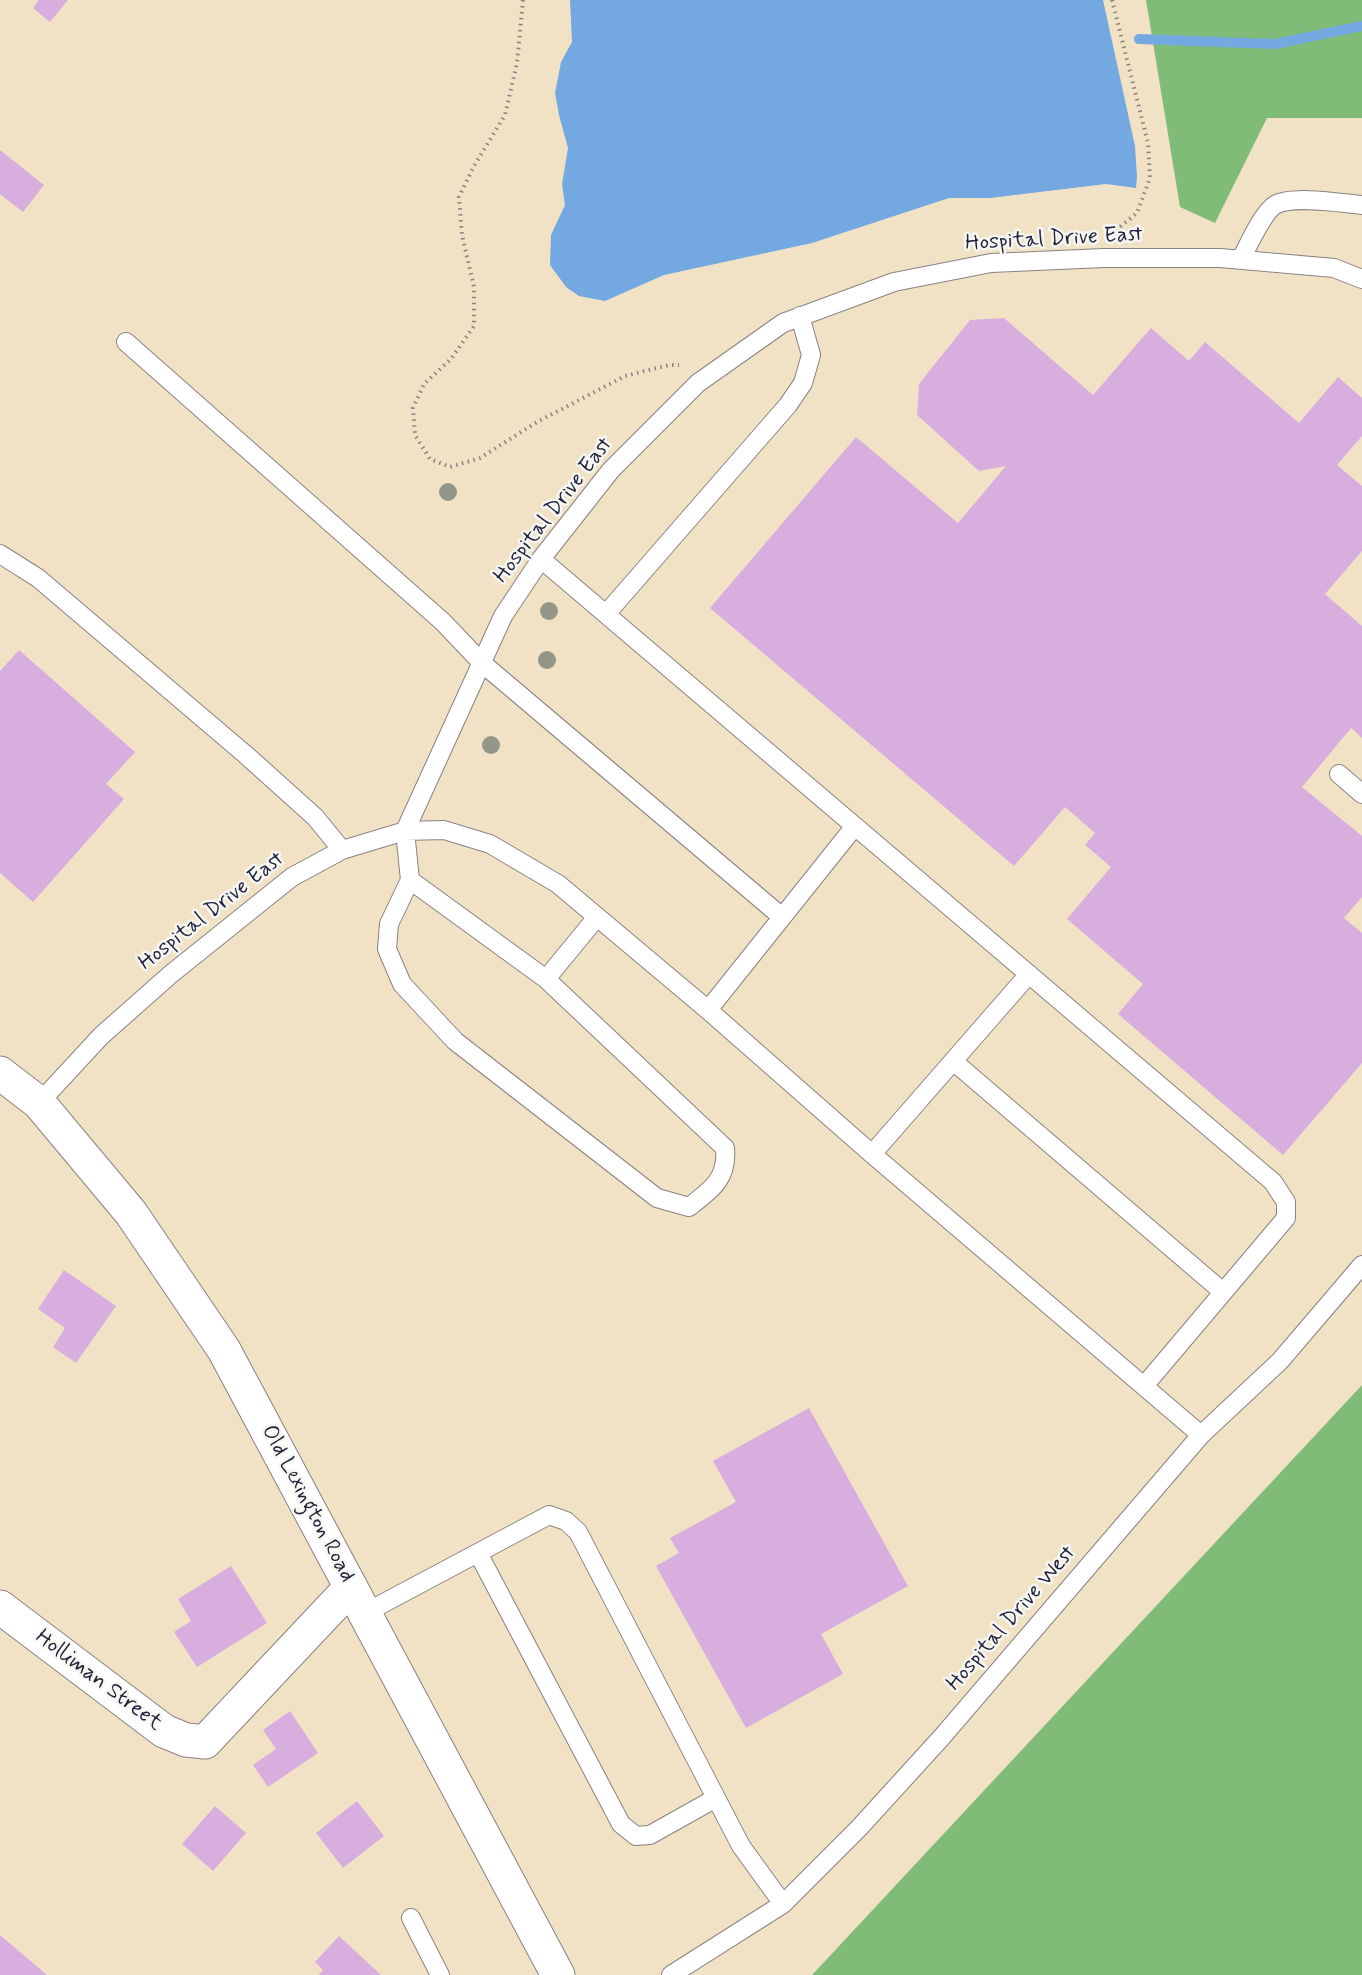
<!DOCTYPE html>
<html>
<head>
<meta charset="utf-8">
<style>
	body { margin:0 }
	canvas { display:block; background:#f1e2c6 }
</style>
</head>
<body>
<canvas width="1362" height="1975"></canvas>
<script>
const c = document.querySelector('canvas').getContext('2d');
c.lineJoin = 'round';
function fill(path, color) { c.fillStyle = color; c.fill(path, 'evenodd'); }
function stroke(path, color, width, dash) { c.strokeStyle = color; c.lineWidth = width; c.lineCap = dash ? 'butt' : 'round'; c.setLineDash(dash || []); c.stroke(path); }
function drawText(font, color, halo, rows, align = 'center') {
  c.font = font + ' Mynerve,sans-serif'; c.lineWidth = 5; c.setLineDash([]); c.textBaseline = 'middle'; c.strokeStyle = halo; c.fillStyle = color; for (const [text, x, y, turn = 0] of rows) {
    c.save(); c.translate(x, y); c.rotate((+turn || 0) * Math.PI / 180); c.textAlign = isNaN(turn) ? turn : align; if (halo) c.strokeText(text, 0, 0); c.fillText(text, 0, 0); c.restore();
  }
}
fill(new Path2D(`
	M1146,0H1362V118H1267L1215,223L1180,207Z
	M1362,1385V1975H812Z`), '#80bb78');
fill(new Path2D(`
	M570,0H1103L1135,146L1137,177L1136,188L1106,184L990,198H949L812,243L664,275L605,301L579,296L566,287L550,265L551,235L565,205L562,184L568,148L559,115L555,93L561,62L572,42Z`), '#73a8e0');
stroke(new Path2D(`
	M1139,39L1275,44L1362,26`), '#73a8e0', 10);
fill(new Path2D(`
	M39,0H68L50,22L33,8Z
	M0,150L44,185L23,212L0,194Z
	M1004,318L1093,395L1151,328L1189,361L1205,342L1299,423L1338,377L1362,398V436L1337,465L1362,486V551L1325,594L1362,626V738L1351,728L1302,787L1362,836V897L1344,918L1362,933V1063L1283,1155L1118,1014L1143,984L1067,919L1111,867L1085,845L1095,833L1065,807L1014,866L710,608L856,437L958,523L1006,466L979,471L917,415L919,384L970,320Z
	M19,650L135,752L106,784L124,799L33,902L0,873V671Z
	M64,1270L116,1306L76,1363L53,1347L65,1328L38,1309Z
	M809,1408L908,1586L821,1634L843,1674L746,1728L656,1566L679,1553L670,1538L736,1502L713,1461Z
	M231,1566L267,1623L197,1667L174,1632L191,1621L178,1599Z
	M290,1711L318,1753L268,1787L253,1765L276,1749L263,1730Z
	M357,1801L384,1836L343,1868L316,1833Z
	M215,1806L246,1833L213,1871L182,1844Z
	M0,1935L47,1975H0Z
	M339,1936L381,1975H319L323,1970L315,1962Z`), '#d8aedf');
const lane = new Path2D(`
	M1241,259C1248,246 1263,212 1275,205C1292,195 1341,203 1362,205
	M126,342L443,622L482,663L782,917
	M0,554L38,578L246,755L315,817L342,850
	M541,559L1273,1182L1286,1202V1218L1144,1386
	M606,614L788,405L803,383L811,355L800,316
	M1339,774L1362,794
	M410,880L389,924L387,949L402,984L455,1041L657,1198L689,1207C711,1190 728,1179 725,1148L546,979L410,880L405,831L444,830L490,844L558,884L708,1010L872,1154L1201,1435
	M546,979L597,917
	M708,1010L855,826
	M953,1061L1223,1292
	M39,1103L101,1036L171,974L292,877L342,850L405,831L503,616L541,559L611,470L698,383L783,323L894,282L991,263L1104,258H1220L1334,268L1362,279
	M872,1154L1029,974
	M478,1553L621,1824L636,1836L650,1835L716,1798
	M365,1613L549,1515L566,1521L578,1532L741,1846L783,1904
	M411,1918L440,1975
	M671,1975L783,1904L859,1828L941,1738L1201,1435L1280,1361L1362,1265`);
const street = new Path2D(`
	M0,1073L39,1103L131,1213L224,1350L558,1975
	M0,1607L164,1731L186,1740L205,1742L351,1587`);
stroke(lane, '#8a8280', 20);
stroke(street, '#8a8280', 35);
stroke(new Path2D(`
	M523,0L517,63L505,115L474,166L459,197L462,235L474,287V326L451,359L424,384L413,408L415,435L430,459L450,467L480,458L537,422L625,376L669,365H679
	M1112,0L1148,143L1150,178L1137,213L1115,231`), '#8a8280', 4, [1.5, 4.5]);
stroke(lane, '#fff', 18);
stroke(street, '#fff', 33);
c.fillStyle = '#949787';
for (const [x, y] of [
	[448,492],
	[549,611],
	[547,660],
	[491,745]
]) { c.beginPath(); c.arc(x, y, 9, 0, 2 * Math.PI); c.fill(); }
drawText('22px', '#22223b', '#f6f6f2', [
	["Hospital Drive East",1054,240,-3],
	["Hospital Drive East",554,511,-52],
	["Hospital Drive East",212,912,-38],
	["Old Lexington Road",307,1504,62],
	["Hospital Drive West",1012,1619,-49],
	["Holliman Street",98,1681,37]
]);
</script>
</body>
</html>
